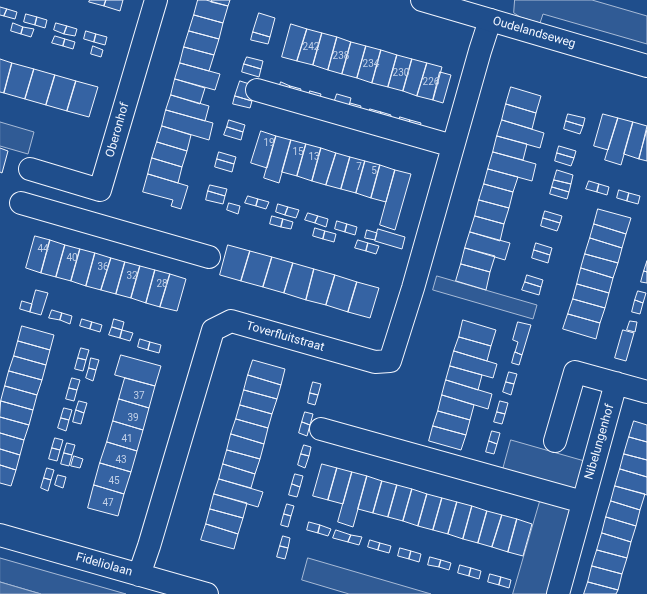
<!DOCTYPE html>
<html>
<head>
<meta charset="utf-8">
<style>
	body { margin:0 }
	canvas { display:block; background:#1f4e8c }
</style>
</head>
<body>
<canvas width="647" height="594"></canvas>
<script>
const c = document.querySelector('canvas').getContext('2d');
c.lineJoin = 'round';
function fill(path, color) { c.fillStyle = color; c.fill(path, 'evenodd'); }
function stroke(path, color, width, dash) { c.strokeStyle = color; c.lineWidth = width; c.lineCap = dash ? 'butt' : 'round'; c.setLineDash(dash || []); c.stroke(path); }
function drawText(font, color, halo, rows, align = 'center') {
  c.font = font + ' Roboto,sans-serif'; c.lineWidth = 3; c.setLineDash([]); c.textBaseline = 'middle'; c.strokeStyle = halo; c.fillStyle = color; for (const [text, x, y, turn = 0] of rows) {
    c.save(); c.translate(x, y); c.rotate((+turn || 0) * Math.PI / 180); c.textAlign = isNaN(turn) ? turn : align; if (halo) c.strokeText(text, 0, 0); c.fillText(text, 0, 0); c.restore();
  }
}
const built = new Path2D(`
	M515,0H592L647,16V44L543,14L540,23L520,17L514,13Z
	M0,122L34,132L28,154L0,146Z
	M437,276L537,305L533,319L433,290Z
	M511,440L588,462L579,494L502,473Z
	M541,498L575,507L550,594H513Z
	M0,558L126,594H41L0,582Z
	M308,558L431,594H349L302,580Z`);
fill(built, '#305b95');
stroke(built, '#a8bbd7', 1);
const water = new Path2D(`
	M0,582L41,594H0Z`);
fill(water, '#446ba0');
stroke(water, '#a8bbd7', 1);
const building = new Path2D(`
	M90,0H106L104,6L89,2Z
	M106,0H123L120,11L104,6Z
	M198,0H206L228,6L223,23L194,15Z
	M212,0H230L228,6L211,2Z
	M0,7L7,9L4,16L0,15Z
	M7,9L17,12L15,19L4,16Z
	M259,13L275,18L270,37L253,32Z
	M26,14L37,17L35,25L24,22Z
	M194,15L223,23L219,39L189,31Z
	M37,17L47,20L45,28L35,25Z
	M13,23L23,27L21,34L11,31Z
	M56,23L67,26L64,34L54,30Z
	M291,24L307,29L297,61L282,57Z
	M67,26L77,29L75,36L64,34Z
	M23,27L34,29L31,37L21,34Z
	M307,29L322,33L313,65L297,61Z
	M86,31L96,34L94,42L84,39Z
	M189,31L219,39L214,55L184,47Z
	M253,32L270,37L268,44L251,40Z
	M322,33L337,37L328,70L313,65Z
	M96,34L107,37L105,45L94,42Z
	M55,36L65,39L63,46L52,43Z
	M337,37L351,42L342,74L328,70Z
	M65,39L75,42L73,49L63,46Z
	M351,42L366,46L357,78L342,74Z
	M93,46L103,50L101,57L91,54Z
	M366,46L381,50L372,83L357,78Z
	M184,47L214,55L209,71L180,63Z
	M381,50L397,55L388,87L372,83Z
	M397,55L412,59L403,91L388,87Z
	M247,57L263,61L261,69L244,64Z
	M0,59L12,63L4,93L0,92Z
	M412,59L427,63L417,96L403,91Z
	M12,63L34,69L25,99L4,93Z
	M180,63L220,74L215,90L175,79Z
	M427,63L442,67L433,100L417,96Z
	M244,64L261,69L259,77L242,72Z
	M34,69L55,75L46,105L25,99Z
	M440,72L451,75L443,103L433,100Z
	M55,75L76,81L67,111L46,105Z
	M175,79L205,88L200,104L171,95Z
	M76,81L98,87L89,117L67,111Z
	M240,81L256,86L252,101L235,96Z
	M281,82L290,86L288,93L278,90Z
	M290,86L301,89L299,96L288,93Z
	M511,87L541,96L536,113L506,104Z
	M310,91L321,94L319,102L308,99Z
	M337,94L351,98L348,110L333,106Z
	M171,95L209,106L205,121L166,110Z
	M235,96L252,101L250,108L233,104Z
	M350,103L361,106L359,114L348,110Z
	M506,104L536,113L532,129L502,120Z
	M370,109L381,112L379,119L368,116Z
	M166,110L213,123L209,140L162,126Z
	M381,112L391,115L389,123L379,119Z
	M568,114L585,118L583,126L566,121Z
	M603,114L618,118L608,150L594,146Z
	M400,117L410,120L408,128L398,125Z
	M618,118L633,122L621,165L605,160Z
	M229,120L245,125L243,132L227,127Z
	M410,120L421,123L419,131L408,128Z
	M502,120L544,133L540,148L497,136Z
	M566,121L583,126L580,134L564,129Z
	M633,122L647,126L639,159L624,154Z
	M162,126L191,135L187,151L157,142Z
	M227,127L243,132L241,140L224,135Z
	M647,130V161L639,159Z
	M261,131L276,136L267,168L251,163Z
	M276,136L291,140L279,183L264,178Z
	M497,136L527,144L523,160L493,152Z
	M291,140L306,144L297,176L282,172Z
	M157,142L187,151L182,167L152,158Z
	M306,144L321,148L312,181L297,176Z
	M559,146L576,151L574,158L557,153Z
	M0,148L8,151L2,173L0,172Z
	M321,148L336,153L326,185L312,181Z
	M219,152L236,157L234,164L217,159Z
	M493,152L536,164L532,181L488,169Z
	M336,153L350,157L341,189L326,185Z
	M557,153L574,158L571,166L555,161Z
	M350,157L365,161L356,193L341,189Z
	M152,158L182,167L178,183L148,174Z
	M217,159L234,164L232,172L215,167Z
	M365,161L380,165L371,198L356,193Z
	M380,165L395,170L386,202L371,198Z
	M488,169L518,177L513,192L484,184Z
	M395,170L411,174L395,230L380,225Z
	M557,170L573,175L571,184L554,180Z
	M148,174L188,186L181,209L171,206L173,200L143,192Z
	M554,180L571,184L569,192L552,187Z
	M589,181L599,184L597,192L586,189Z
	M484,184L513,192L509,208L479,200Z
	M599,184L609,187L607,195L597,192Z
	M210,185L227,189L225,196L208,191Z
	M552,187L569,192L567,199L550,194Z
	M619,190L629,193L627,201L617,198Z
	M208,191L225,196L223,204L206,200Z
	M629,193L640,196L638,204L627,201Z
	M248,196L258,199L256,206L245,203Z
	M258,199L269,202L266,209L256,206Z
	M479,200L509,208L504,224L475,216Z
	M229,203L240,206L238,214L227,210Z
	M278,204L288,207L285,215L276,212Z
	M288,207L299,210L296,218L285,215Z
	M598,209L631,218L626,234L594,224Z
	M545,211L562,216L560,223L543,218Z
	M308,213L318,216L315,223L305,220Z
	M272,216L283,219L281,227L270,224Z
	M318,216L328,219L326,227L315,223Z
	M475,216L504,224L500,241L470,232Z
	M543,218L560,223L557,231L541,226Z
	M283,219L293,222L291,229L281,227Z
	M337,221L347,224L345,232L335,229Z
	M347,224L357,227L355,235L345,232Z
	M594,224L626,234L622,248L590,238Z
	M315,228L325,231L323,239L313,236Z
	M378,229L405,237L402,249L375,241Z
	M367,230L377,233L375,240L365,238Z
	M325,231L336,234L334,242L323,239Z
	M470,232L510,243L505,260L465,248Z
	M35,236L50,240L41,273L26,268Z
	M590,238L622,248L618,263L585,254Z
	M50,240L65,245L56,277L41,273Z
	M358,240L368,243L366,251L355,248Z
	M368,243L379,246L376,254L366,251Z
	M536,243L552,248L550,255L534,250Z
	M65,245L80,249L71,281L56,277Z
	M228,245L250,251L241,281L220,275Z
	M465,248L495,256L490,272L461,264Z
	M80,249L95,253L86,286L71,281Z
	M534,250L550,255L548,263L532,258Z
	M250,251L272,257L263,287L241,281Z
	M95,253L111,258L101,290L86,286Z
	M585,254L618,263L613,278L581,268Z
	M272,257L293,263L284,293L263,287Z
	M111,258L125,262L116,294L101,290Z
	M647,261V272L644,271Z
	M125,262L140,266L131,298L116,294Z
	M293,263L314,269L306,300L284,293Z
	M461,264L490,272L486,290L456,281Z
	M140,266L155,270L146,303L131,298Z
	M581,268L613,278L609,293L577,284Z
	M314,269L335,275L326,305L306,300Z
	M155,270L170,274L160,307L146,303Z
	M644,271L647,272V283L641,282Z
	M170,274L186,279L177,311L160,307Z
	M335,275L357,282L348,312L326,305Z
	M527,275L543,280L541,287L525,282Z
	M357,282L379,288L370,318L348,312Z
	M525,282L541,287L539,295L522,290Z
	M577,284L609,293L605,308L573,299Z
	M36,290L48,293L41,315L30,312Z
	M638,291L646,293L643,303L635,300Z
	M573,299L605,308L600,323L568,314Z
	M635,300L643,303L640,314L632,312Z
	M22,301L32,304L30,312L20,309Z
	M52,310L62,313L60,320L49,318Z
	M62,313L72,316L70,324L60,320Z
	M568,314L600,323L596,339L563,329Z
	M82,319L92,322L90,329L80,326Z
	M114,319L124,322L122,330L112,327Z
	M463,320L496,330L491,346L459,337Z
	M630,321L637,322L635,332L627,330Z
	M92,322L102,325L100,332L90,329Z
	M518,322L531,325L522,355L515,352L518,342L513,340Z
	M22,326L54,335L50,350L18,341Z
	M112,327L122,330L120,338L109,335Z
	M122,330L133,333L130,341L120,338Z
	M623,330L634,333L626,361L615,358Z
	M459,337L491,346L487,361L454,351Z
	M140,339L150,342L148,350L138,347Z
	M18,341L50,350L46,365L14,356Z
	M150,342L161,345L159,353L148,350Z
	M81,348L89,350L86,360L78,358Z
	M454,351L497,364L493,378L450,366Z
	M515,352L522,355L519,365L512,363Z
	M121,355L161,366L155,386L115,375Z
	M14,356L46,365L42,380L9,371Z
	M78,358L86,360L83,371L75,369Z
	M91,358L99,360L96,370L89,368Z
	M253,360L285,369L281,385L248,375Z
	M450,366L482,375L478,390L446,380Z
	M89,368L96,370L93,381L86,378Z
	M9,371L42,380L37,395L5,386Z
	M509,372L517,374L514,384L506,382Z
	M248,375L281,385L277,399L244,390Z
	M72,378L80,380L77,390L69,388Z
	M125,378L155,386L149,408L119,399Z
	M446,380L492,394L488,409L442,395Z
	M313,382L321,384L318,395L310,393Z
	M506,382L514,384L511,395L503,392Z
	M5,386L37,395L33,410L1,401Z
	M69,388L77,390L74,401L66,399Z
	M244,390L277,399L272,414L240,405Z
	M310,393L318,395L315,405L308,403Z
	M442,395L474,405L470,420L438,411Z
	M119,399L149,408L143,430L113,421Z
	M1,401L33,410L29,425L0,417Z
	M79,401L87,403L84,413L76,410Z
	M500,401L508,403L505,414L497,412Z
	M240,405L272,414L268,428L236,419Z
	M64,408L72,410L69,420L61,418Z
	M76,410L84,413L81,424L73,422Z
	M438,411L470,420L466,435L433,426Z
	M305,412L313,414L310,425L302,422Z
	M497,412L505,414L502,424L494,422Z
	M0,417L29,425L24,440L0,433Z
	M61,418L69,420L66,431L58,428Z
	M236,419L268,428L264,444L231,434Z
	M113,421L143,430L137,451L107,442Z
	M634,421L647,425V442L629,437Z
	M302,422L310,425L307,436L299,433Z
	M433,426L466,435L461,450L429,441Z
	M492,431L500,433L497,444L489,441Z
	M0,433L24,440L20,455L0,449Z
	M231,434L264,444L260,459L227,450Z
	M629,437L647,442V460L624,454Z
	M55,438L63,440L60,450L52,448Z
	M489,441L497,444L494,454L486,452Z
	M107,442L137,451L131,472L100,463Z
	M67,443L75,445L72,455L64,453Z
	M304,445L311,447L309,456L301,454Z
	M52,448L60,450L57,461L49,459Z
	M0,449L20,455L16,470L0,465Z
	M227,450L260,459L255,474L223,464Z
	M64,453L72,455L69,466L61,464Z
	M301,454L309,456L305,468L298,465Z
	M624,454L647,460V477L620,469Z
	M74,456L83,459L80,468L71,466Z
	M100,463L131,472L124,494L94,485Z
	M223,464L255,474L251,488L219,479Z
	M322,464L337,468L328,500L313,496Z
	M0,465L16,470L11,486L0,483Z
	M47,468L54,470L51,480L44,478Z
	M337,468L352,472L343,504L328,500Z
	M620,469L647,477V495L615,486Z
	M352,472L367,476L353,527L338,522Z
	M295,474L303,476L300,487L292,484Z
	M58,475L66,477L63,488L55,485Z
	M367,476L382,481L373,513L358,509Z
	M44,478L51,480L48,491L41,488Z
	M219,479L263,492L258,507L214,494Z
	M382,481L397,485L388,517L373,513Z
	M292,484L300,487L297,497L289,495Z
	M94,485L124,494L118,516L88,508Z
	M397,485L412,489L403,521L388,517Z
	M615,486L645,494L640,510L611,501Z
	M412,489L427,494L418,526L403,521Z
	M214,494L247,503L243,518L210,509Z
	M427,494L442,498L433,530L418,526Z
	M442,498L457,502L448,534L433,530Z
	M611,501L640,510L636,526L606,517Z
	M457,502L472,506L463,539L448,534Z
	M287,504L294,506L291,516L284,514Z
	M472,506L487,511L478,543L463,539Z
	M210,509L243,518L238,534L206,524Z
	M487,511L502,515L492,547L478,543Z
	M284,514L291,516L288,527L281,525Z
	M502,515L517,519L508,552L492,547Z
	M606,517L636,526L631,542L602,533Z
	M517,519L532,524L523,556L508,552Z
	M309,522L320,525L318,533L307,530Z
	M206,524L238,534L234,549L201,540Z
	M320,525L331,529L328,536L318,533Z
	M336,530L351,535L348,542L333,538Z
	M602,533L631,542L627,558L597,550Z
	M351,535L362,537L359,545L348,542Z
	M283,536L290,538L288,548L280,546Z
	M370,540L380,543L378,550L368,547Z
	M380,543L391,546L389,553L378,550Z
	M280,546L288,548L285,559L277,557Z
	M400,548L411,551L409,559L398,556Z
	M597,550L627,558L622,574L592,566Z
	M411,551L421,554L419,562L409,559Z
	M430,557L441,560L439,567L428,565Z
	M441,560L451,563L449,570L439,567Z
	M460,565L471,568L469,576L458,573Z
	M592,566L622,574L618,590L588,582Z
	M471,568L481,571L479,579L469,576Z
	M490,574L501,577L499,585L488,582Z
	M501,577L511,580L509,588L499,585Z
	M588,582L618,590L616,594H584Z`);
fill(building, '#3563a3');
stroke(building, '#f2f6ff', 1);
const street = new Path2D(`
	M257,90L453,146
	M30,169L100,190L156,0
	M21,203L209,257
	M321,429L583,502
	M555,441L575,372L647,392
	M0,535L207,594
	M139,575L149,546L213,330L231,321L375,362L390,361L413,288L480,51L490,20
	M558,594L616,383`);
const secondary = new Path2D(`
	M422,0L647,66`);
stroke(street, '#f2f6ff', 24);
stroke(secondary, '#f2f6ff', 24);
stroke(street, '#1f4e8c', 22);
stroke(secondary, '#1f4e8c', 22);
drawText('10px', '#c3d1e8', null, [
	["242",311,47],
	["238",341,56],
	["234",371,64],
	["230",401,73],
	["226",431,82],
	["19",269,143],
	["15",298,152],
	["13",314,157],
	["7",359,167],
	["5",374,171],
	["44",43,249],
	["40",72,258],
	["36",103,267],
	["32",132,276],
	["28",162,284],
	["37",139,396],
	["39",133,418],
	["41",127,439],
	["43",121,460],
	["45",114,481],
	["47",108,503]
]);
drawText('12px', '#f2f6ff', '#1f4e8c', [
	["Oudelandseweg",534,33,16],
	["Oberonhof",118,130,-74],
	["Toverfluitstraat",285,337,16],
	["Nibelungenhof",600,442,-74],
	["Fideliolaan",104,565,16]
]);
</script>
</body>
</html>
